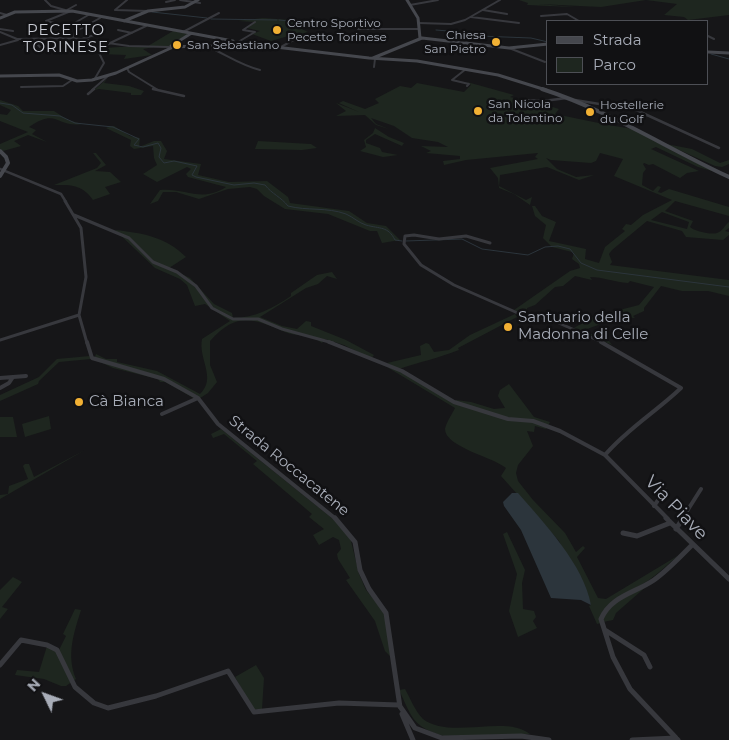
<!DOCTYPE html>
<html>
<head>
<meta charset="utf-8">
<style>
	body { margin:0 }
	#map { position:relative; width:729px; height:740px; overflow:hidden; background:#161618; font-family:Montserrat,sans-serif }
	canvas { display:block }
	.legend { position:absolute; left:546px; top:20px; width:162px; height:65px; box-sizing:border-box; background:#111113; border:1px solid #4d4f55; margin:0; padding:6px 9px; list-style:none; font-size:15px; color:#a8adb8 }
	.legend li { display:flex; align-items:center; gap:10px; height:25px }
	.legend b { width:25px; border:1px solid #4d4f55 }
	.north { position:absolute; left:20px; top:670px; width:50px; height:50px; -webkit-text-stroke:4px #111113; paint-order:stroke; rotate:312deg; font-size:14px; font-weight:700; line-height:20px; text-align:center; color:#a8adb8 }
	.north::after { content:''; display:block; margin:auto; width:18px; height:22px; background:#a8adb8; clip-path:polygon(50% 0,100% 100%,50% 72%,0 100%) }
</style>
</head>
<body>
<div id="map">
<canvas width="729" height="740"></canvas>
<ul class="legend">
<li><b style="height:6px;background:#45474d"></b>Strada</li>
<li><b style="height:14px;background:#1e261f"></b>Parco</li>
</ul>
<div class="north">N</div>
</div>
<script>
const c = document.querySelector('canvas').getContext('2d');
c.lineJoin = 'round';
function fill(path, color) { c.fillStyle = color; c.fill(path, 'evenodd'); }
function stroke(path, color, width, dash) { c.strokeStyle = color; c.lineWidth = width; c.lineCap = dash ? 'butt' : 'round'; c.setLineDash(dash || []); c.stroke(path); }
function drawText(font, color, halo, rows, align = 'center') {
  c.font = font + ' Montserrat,sans-serif'; c.lineWidth = 5; c.setLineDash([]); c.textBaseline = 'middle'; c.strokeStyle = halo; c.fillStyle = color; for (const [text, x, y, turn = 0] of rows) {
    c.save(); c.translate(x, y); c.rotate((+turn || 0) * Math.PI / 180); c.textAlign = isNaN(turn) ? turn : align; if (halo) c.strokeText(text, 0, 0); c.fillText(text, 0, 0); c.restore();
  }
}
fill(new Path2D(`
	M519,0H729V15L688,20L684,17L664,15L677,4L646,0L601,7L538,4L575,7H573L527,5L528,3Z
	M263,18L304,21L362,28L299,23L294,25L308,32L301,35L299,33L271,41L252,34L260,31L247,28L255,22L238,21Z
	M173,31L188,34L169,46H148Z
	M119,47H154L143,49L152,55L124,59L126,55L101,54L105,48Z
	M107,79L104,83L129,86L144,91L141,95H131V93L99,89L94,90Z
	M467,82L514,95L510,97C527,101 542,103 559,109L555,114C581,119 606,125 633,129C642,131 652,140 660,144C679,155 699,164 719,173L698,167L656,147L651,149L699,171L687,173L680,178L653,164L649,165L644,163L643,164L646,169L643,173L642,185L653,191L658,186L661,187L658,192L661,193L669,189L729,207V216L675,201L665,211L693,221L690,227C694,231 711,235 717,233C722,232 725,225 729,222V228L725,231L729,232V235L723,240L686,237L682,231L647,221L612,250L609,254L612,262L610,265L729,280V296L708,291H682L661,286L644,308V311L633,316L635,318L620,317L587,329L589,333L609,341L612,345L574,328L592,317L639,305L654,287L630,281L628,283C615,282 603,277 590,277L592,280L575,276L563,286L555,287L535,305L527,308V313H520L514,310L570,271L580,268L579,264L572,259L574,253L572,252L552,247L543,238L546,225L535,216L532,206H535L542,216L556,222L549,241L586,249L585,259L599,263L605,247L625,231L622,229L626,224L631,225L643,215L672,200L614,176L623,159L600,153L596,161L591,163L551,160L546,158L557,169L576,177L594,175L579,180L547,167L500,175L499,186L526,200L532,197L530,205L514,194L499,188L498,178L490,168L538,159L535,157L538,153L466,160L444,165L443,161L460,159V156L426,153L431,151L421,146L448,147L438,142L412,138L394,126L371,118L376,124L389,129L376,125L365,115L336,116L346,111L336,103L359,112L339,103L343,101L365,109L379,103L375,99L400,86L411,88L417,83L464,92L471,85ZM662,212L689,222L687,229L651,220Z
	M0,100L18,106L23,111H54L68,120L82,124C56,128 58,107 29,127L36,130L32,134L47,142L28,135L14,141L21,146L3,151L0,149V144L28,132L0,121V114L7,115L11,110L0,105Z
	M106,126H114L130,136L140,138L139,147L154,141H161L167,151L164,159L201,164L198,175L229,182L267,181L288,197L290,203L349,211L367,223L386,226L400,240L382,243L377,231H370L328,214L285,209L264,196L257,189L250,187L228,189L199,199L176,192H163L158,201L150,204L160,190C186,188 202,203 226,187L188,177L186,174L191,169L187,167L157,182L143,174L157,165L154,158L153,146L134,149L130,146L131,140L106,128L109,127Z
	M375,128L389,137L404,143L402,146L375,134L366,140V143L380,148L382,152L398,155L383,157L360,151L366,147L364,140L373,133Z
	M258,141L311,144L317,148L302,150L255,149Z
	M666,144L692,149L720,163L729,160V164L722,167L715,166Z
	M93,153H96L106,165L95,171L110,172L121,182L105,187L110,194L93,200C82,184 70,185 54,185L97,168L101,163Z
	M115,230C143,233 166,237 186,257L169,268L190,278L214,304L232,313L233,318C255,318 273,308 291,296V293L317,275L332,272L337,279L327,276L318,284L306,288L260,317L282,326L297,329L306,321L311,322V326L346,340L374,355L371,359L344,345L325,339L322,343C308,333 297,337 285,332C254,319 237,311 210,341V365L217,382L208,393L197,400L165,382H160L158,379L113,368L94,359L96,354L106,359H117V362L157,371L200,394C217,378 198,359 202,339L230,321L205,304L195,306L187,285L180,279L155,268Z
	M515,314L517,317L458,348L459,350C439,358 419,362 399,369L387,363L421,355L420,346L426,343L429,344L434,352L449,350L470,335Z
	M90,356L91,359L59,362L39,381L38,384L0,401V395L39,377L57,359Z
	M387,367L401,371L456,403V400L471,402L494,409L505,408L498,396L500,390L509,384L534,417L550,422L546,429L535,426L534,432L527,431L533,446L518,465L516,473L518,481L533,500L565,533L576,552L583,546L585,548L577,557L598,598L606,599L679,555C669,563 659,573 649,580C625,596 612,594 601,623L597,624L589,606L591,605L559,541L501,476L506,468C493,457 445,447 445,429C446,423 452,414 455,408Z
	M49,416L51,429L25,437L22,424Z
	M0,417H13L17,437H0Z
	M221,429L333,519L350,537L359,574L366,590L385,613L391,657L385,651L375,621L346,580L350,578L338,559L337,554L341,549L339,540L333,537L319,545L313,535L324,529L309,517L312,514L253,464L257,461L224,434L213,438L211,434Z
	M85,450L0,499V495L8,494L9,486L28,479L23,466L25,464H29L34,477Z
	M507,532L525,570L522,583L523,609L534,611L536,617L533,621L537,628L518,637L509,611L517,574L503,534Z
	M13,577L22,582L2,607L8,609L0,619V590Z
	M648,585L616,613L613,620L603,622L604,614L618,601Z
	M75,609L81,610C74,633 66,655 76,679L66,686H61L44,679L15,675L17,670L39,672L47,646L59,650L66,636L63,634Z
	M256,665L264,678L262,709H253L235,677Z
	M405,689C410,698 415,711 423,719C450,740 506,714 530,734L444,736C412,727 412,717 399,690Z`), '#1e261f');
fill(new Path2D(`
	M512,493H518C544,523 584,565 591,605L581,600L551,598L521,530L504,506L503,502Z`), '#2c353c');
stroke(new Path2D(`
	M152,12L207,18
	M211,19L277,20
	M279,20L358,28
	M436,30L472,33L479,36L531,38L548,42
	M711,54L729,59
	M0,103L12,105L23,113L60,116L75,123L113,127L139,139L134,145L143,147L158,143L161,148L159,157L164,163L174,161L197,166L192,175L196,177L234,185L254,183L265,185C272,194 281,197 288,206C307,211 327,207 346,214C353,217 359,223 366,225C380,229 388,226 395,240L402,241
	M406,241L462,239L482,249L528,255L545,247L558,246L570,249L581,263L597,270L729,287`), '#2c353c', 1);
stroke(new Path2D(`
	M45,0L51,6L65,10
	M127,0L115,10L148,11
	M180,0L200,3
	M166,2L175,0
	M410,5L438,0
	M67,10L76,5
	M483,10L507,14
	M0,13L7,15
	M541,16L567,14L579,21
	M471,17L519,23
	M419,23L451,24L465,20L500,0
	M0,29L13,31
	M358,29H419
	M118,30L132,33
	M0,32L17,39L73,38L129,46L169,47
	M183,32L219,13
	M54,35L90,14
	M57,36L44,30L59,24L46,21L71,11
	M708,36L714,39
	M73,38L75,32L100,18
	M44,39L38,45L40,47C57,51 72,52 86,41
	M82,39L100,33
	M48,42L60,41
	M238,42L255,32L243,30L255,22
	M0,45L18,40
	M25,45L32,39
	M204,45C224,53 239,65 260,70
	M279,48L301,36
	M509,48L545,62
	M374,67L375,59
	M127,68L129,72L158,90
	M466,69L452,80L469,84L467,86
	M94,80L104,63L99,53L110,43L146,26
	M21,87L63,86L72,80
	M92,90L108,76`), '#37383d', 2);
stroke(new Path2D(`
	M153,89L184,96
	M88,94L94,89
	M522,100L543,101L567,98
	M575,100L636,110L719,148
	M0,169L61,194L66,202`), '#37383d', 2.5);
stroke(new Path2D(`
	M65,201L81,228L86,277L79,315
	M74,215L129,238L153,262L177,272L196,286L212,308L233,319H258L282,329L333,343
	M490,243L466,236L439,239L414,235L405,236L404,244L421,265L454,285L520,314L552,320L604,343
	M79,315L87,343
	M0,340L79,315`), '#37383d', 3);
stroke(new Path2D(`
	M87,342L92,358L164,379L198,398L218,424L336,519
	M329,342L402,371L454,402L508,419L533,421L560,431L605,455L668,519
	M601,342L681,388C657,411 627,429 605,455
	M0,378L26,376
	M0,388L9,383L13,377
	M162,414L198,398
	M654,506L665,490
	M682,519L701,489`), '#37383d', 4);
stroke(new Path2D(`
	M335,518L355,542L360,570L369,589L386,613L400,707
	M666,518L729,579
	M676,529L683,518
	M623,533L637,536L670,523
	M605,630L644,655L650,667
	M0,665L21,640L47,645L57,650L75,687L94,703L108,708L156,696L228,671L254,712L339,703L399,705L415,728L442,738L521,736L549,740
	M402,714L413,740
	M632,740L676,738
	M678,740L630,689L613,657L601,619C611,596 635,593 654,580C668,570 680,557 692,545`), '#37383d', 5);
stroke(new Path2D(`
	M407,0L418,18L420,38
	M0,18L15,12L72,11L233,41
	M124,21L148,11L185,7L198,0
	M171,46L190,34
	M172,47L250,44L369,58L417,61L498,75L546,90
	M708,52L729,53
	M373,58L422,38L509,48L548,44
	M0,76L59,75L77,81L92,80L116,73L171,48`), '#45474d', 3);
stroke(new Path2D(`
	M542,89C608,110 666,148 729,177
	M0,151L6,157L8,163L0,176`), '#45474d', 4);
for (const [x, y, r, color] of [
	[277,30,5,"#f2b134"],
	[496,42,5,"#f2b134"],
	[177,45,5,"#f2b134"],
	[478,111,5,"#f2b134"],
	[590,112,5,"#f2b134"],
	[508,327,5,"#f2b134"],
	[79,402,5,"#f2b134"]
]) { const dot = new Path2D(); dot.arc(x, y, r, 0, 2 * Math.PI); c.fillStyle = color; c.fill(dot); stroke(dot, '#111113', 2); }
drawText('12px', '#a8adb8', '#111113', [
	["Centro Sportivo",287,23],
	["Pecetto Torinese",287,37],
	["Chiesa",486,35,"right"],
	["San Pietro",486,49,"right"],
	["San Sebastiano",187,45],
	["San Nicola",488,104],
	["da Tolentino",488,118],
	["Hostellerie",600,105],
	["du Golf",600,119]
], 'left');
c.letterSpacing = '1px';
drawText('15px', '#c9ccd4', '#111113', [
	["PECETTO",66,31],
	["TORINESE",66,48]
]);
c.letterSpacing = '0px';
drawText('15px', '#a8adb8', '#111113', [
	["Santuario della",518,318],
	["Madonna di Celle",518,335],
	["Cà Bianca",89,402]
], 'left');
drawText('15px', '#a8adb8', '#111113', [
	["Strada Roccacatene",289,466,39]
]);
drawText('18px', '#a8adb8', '#111113', [
	["Via Piave",676,508,46]
]);
</script>
</body>
</html>
